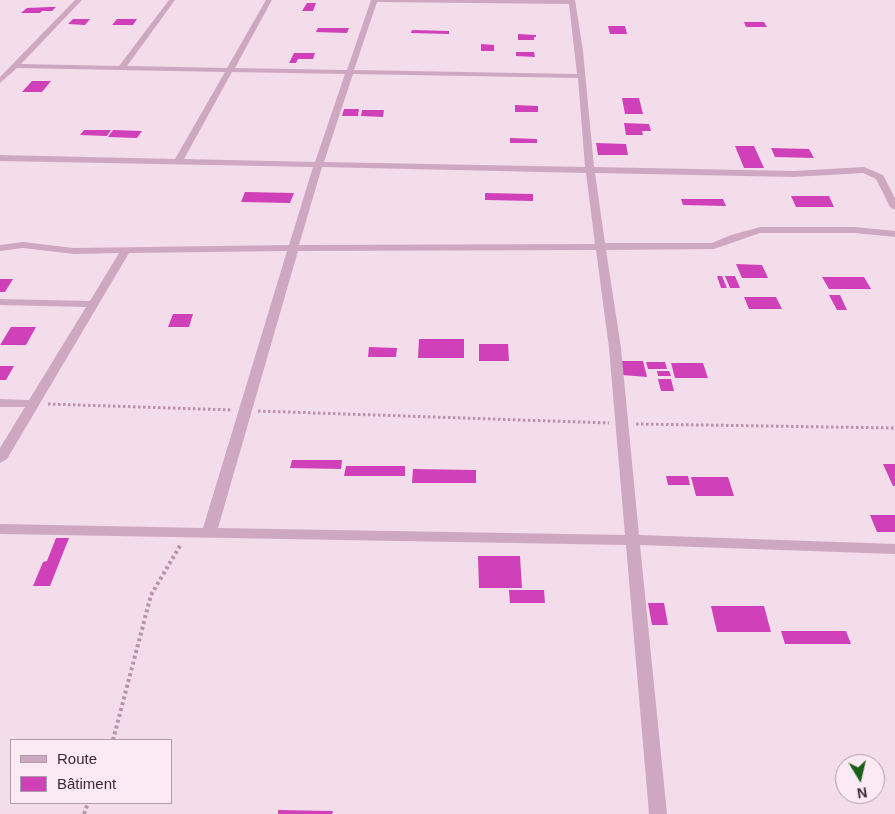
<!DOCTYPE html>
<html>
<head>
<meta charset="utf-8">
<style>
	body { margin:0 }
	#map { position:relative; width:895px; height:814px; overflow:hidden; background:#f4ddea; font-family:Arial,sans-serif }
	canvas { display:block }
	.legend { position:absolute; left:10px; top:739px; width:162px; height:65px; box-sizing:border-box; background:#fbeaf4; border:1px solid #ae9da8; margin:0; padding:6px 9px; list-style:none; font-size:15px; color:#3a2936 }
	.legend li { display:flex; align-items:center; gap:10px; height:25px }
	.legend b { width:25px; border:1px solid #ae9da8 }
	.north { position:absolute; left:835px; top:754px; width:50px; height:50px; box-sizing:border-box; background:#fbeaf4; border:1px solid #ae9da8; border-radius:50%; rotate:171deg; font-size:14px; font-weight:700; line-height:20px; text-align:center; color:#3a2936 }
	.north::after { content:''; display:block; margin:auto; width:18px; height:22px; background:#1b601a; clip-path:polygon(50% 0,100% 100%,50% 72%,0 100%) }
</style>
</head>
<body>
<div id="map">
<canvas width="895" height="814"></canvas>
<ul class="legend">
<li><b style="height:6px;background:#cea8c0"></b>Route</li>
<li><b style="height:14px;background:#d040b8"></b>Bâtiment</li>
</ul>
<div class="north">N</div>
</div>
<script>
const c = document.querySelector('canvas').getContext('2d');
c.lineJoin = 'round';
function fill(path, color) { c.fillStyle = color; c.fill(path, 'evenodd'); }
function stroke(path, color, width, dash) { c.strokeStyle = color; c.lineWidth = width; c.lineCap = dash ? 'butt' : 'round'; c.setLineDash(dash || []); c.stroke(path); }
fill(new Path2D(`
	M307,3H316L313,11H302Z
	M50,7H56L52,11H42L40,13H21L27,8Z
	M73,19H90L85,25L68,24Z
	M117,19H137L133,25H112Z
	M744,22H764L767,27H746Z
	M608,26H625L627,34H610Z
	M318,28H349L347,33L316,32Z
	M412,30L449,31V34L411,33Z
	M518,34L536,35V37H534V40H518Z
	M481,44L494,45V51H481Z
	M516,52H534L535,57L516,56Z
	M294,53H315L313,59H298L296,63H289Z
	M32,81H51L42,92H22Z
	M622,98H639L643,114H625Z
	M515,105L538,106V112H515Z
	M344,109H359L358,116H342Z
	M362,110H384L383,117L361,116Z
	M624,123L649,124L651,131H642L643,135H626Z
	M84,130H111L107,136L80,135Z
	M113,130L142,131L137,138L108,137Z
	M510,138L537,139V143H510Z
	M596,143L626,144L628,155H598Z
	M735,146H754L764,168H744Z
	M771,148L809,149L814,158L775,157Z
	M245,192L294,193L290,203L241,202Z
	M485,193L533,194V201L485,200Z
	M791,196H829L834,207H796Z
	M681,199H723L726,206L683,205Z
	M736,264L762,265L768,278H742Z
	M717,276H722L727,288H721Z
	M725,276H735L740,288H730Z
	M822,277H864L871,289H829Z
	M0,279H13L5,292H0Z
	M829,295H840L847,310H837Z
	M744,297H776L782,309H749Z
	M173,314H193L189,327H168Z
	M11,327H36L26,345H0Z
	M419,339H464V358H418Z
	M479,344H508L509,361H479Z
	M369,347L397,348L396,357H368Z
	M619,361H643L647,377L622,375Z
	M646,362H665L667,369H648Z
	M671,363H703L708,378H675Z
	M0,366H14L6,380H0Z
	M657,371H669L671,376H658Z
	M658,379H671L674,391H661Z
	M292,460H342L341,469L290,468Z
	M883,464H895V486H893Z
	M346,466H405V476H344Z
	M413,469L476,470V483H412Z
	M666,476H688L690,485H668Z
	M691,477H728L734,496H696Z
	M870,515H895V532H877Z
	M56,538H69L50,586H33L43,562L47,561Z
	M478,556H520L522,588H479Z
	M509,590H544L545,603H510Z
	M648,603H664L668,625H652Z
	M711,606H764L771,632H717Z
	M781,631H846L851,644H785Z
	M278,810L333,811L332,814H278Z`), '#d040b8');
stroke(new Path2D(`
	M48,404L232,410
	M258,411L609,423
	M636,424L895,428`), '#ba92ac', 3, [2.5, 2.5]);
stroke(new Path2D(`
	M113,740L151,595L181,544
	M84,814L88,803`), '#ba92ac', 4, [3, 3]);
fill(new Path2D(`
	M75,0H82L21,64L119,66L169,0H175L127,66L227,68L266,0H272L235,68L347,70L371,0H575L583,51L594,167L794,171L864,167L883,175L895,198V210L890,207L876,179L863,173L794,177L595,173L605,243H712L731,235L760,227H855L895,231V237L855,233H760L714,249L606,250L621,348L639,535L895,544V554L640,545L667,814H649L626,545L0,534V524L203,528L287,251L129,253L7,459L0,463V448L25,407H0V399L29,400L86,307L0,305V299L90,301L119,253L74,254L23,248L0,251V245L23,242L74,248L289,245L313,167L0,161V155L175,159L225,72L17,68L0,83V77ZM377,2L569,4L577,74L354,70ZM232,72L345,74L315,162L184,159ZM353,74L578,78L585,167L324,162ZM322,167L586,173L595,244L299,245ZM596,250L609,348L625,535L218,528L298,251Z`), '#cea8c0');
</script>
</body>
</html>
